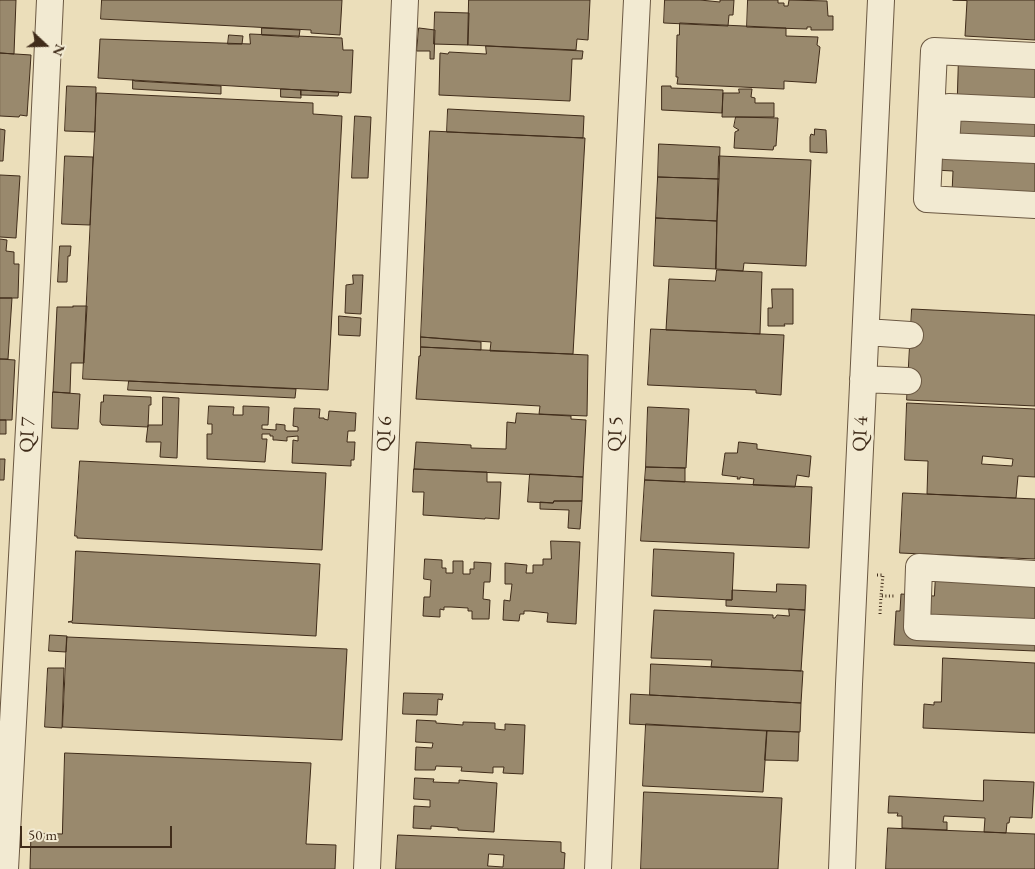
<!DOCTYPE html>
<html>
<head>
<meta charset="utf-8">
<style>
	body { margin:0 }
	#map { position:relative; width:1035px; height:869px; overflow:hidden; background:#ebdeba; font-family:"EB Garamond",serif }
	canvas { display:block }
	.north { position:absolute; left:20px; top:20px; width:50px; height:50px; -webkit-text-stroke:4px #f2ead2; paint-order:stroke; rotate:111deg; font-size:14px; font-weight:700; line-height:20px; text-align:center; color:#402c1a }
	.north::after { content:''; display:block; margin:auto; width:18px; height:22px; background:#402c1a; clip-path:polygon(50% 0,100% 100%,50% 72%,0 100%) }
	.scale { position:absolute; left:20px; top:826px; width:152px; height:22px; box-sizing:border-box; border:2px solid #402c1a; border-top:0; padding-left:6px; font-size:15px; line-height:18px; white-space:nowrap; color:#402c1a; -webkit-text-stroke:4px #f2ead2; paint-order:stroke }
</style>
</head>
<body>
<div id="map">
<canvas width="1035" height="869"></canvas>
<div class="north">N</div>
<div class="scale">50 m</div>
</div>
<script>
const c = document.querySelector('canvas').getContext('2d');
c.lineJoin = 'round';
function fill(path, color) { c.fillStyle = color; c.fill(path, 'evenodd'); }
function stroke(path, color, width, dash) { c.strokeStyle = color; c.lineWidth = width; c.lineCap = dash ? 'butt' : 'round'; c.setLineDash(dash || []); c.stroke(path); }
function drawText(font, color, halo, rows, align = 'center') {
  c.font = font + ' "EB Garamond",serif'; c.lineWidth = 5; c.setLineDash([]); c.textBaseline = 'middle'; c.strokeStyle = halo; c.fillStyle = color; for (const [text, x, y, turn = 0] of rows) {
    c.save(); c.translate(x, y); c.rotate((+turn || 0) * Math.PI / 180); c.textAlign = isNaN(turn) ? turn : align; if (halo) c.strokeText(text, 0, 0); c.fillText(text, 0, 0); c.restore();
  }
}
const building = new Path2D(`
	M0,0H16L14,54L0,53Z
	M102,0H342L340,35L311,33V30L101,19Z
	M469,0H590L588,40L577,39L576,50L468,45Z
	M665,0H700L720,2V0H734L733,15H729L728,26L664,23Z
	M748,0H778V3H784V6H788L789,0L827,1L828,16H833V30H811V27H807V29L747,27Z
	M953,0H1035V40L965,36L967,1Z
	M435,12L469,13L468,45L434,44Z
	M680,23L786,28V36L818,37L817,45L820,47L816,83L784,81V89L677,84L678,77H676L677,35H679Z
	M262,28L300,30L299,37L262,35Z
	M419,28L435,30L434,59H430V51H417Z
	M250,34L342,38L343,50H353L351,93L98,78L100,39L250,44Z
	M229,35L243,36L242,44H228Z
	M486,46L583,51L582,59H572L570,101L439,95L440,53L448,54L449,52L486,54Z
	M0,53L31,55L27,116L20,115L19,117L0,116Z
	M959,54L1035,60V193H952L953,171L917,169L941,94L957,95Z
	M133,80L135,81L221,86V94L133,89Z
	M67,86L96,87L95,132L65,131Z
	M662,86H671V88L723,90L722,113L662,110Z
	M281,89L301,90V98L281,97Z
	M739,89H752L751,97L755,98V103H774V117H722L723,93H739Z
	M301,90L339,92L338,96L301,95Z
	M97,93L313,103V114L342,116L328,390L83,379Z
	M448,109L584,116L583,138L447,132Z
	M355,116L371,117L368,178H352Z
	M736,117L778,118L776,146H774L773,150L734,148L735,132L739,130L734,127Z
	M0,129L5,130L3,161H0Z
	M815,129L826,130L827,153L810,152V137L811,134L814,135Z
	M430,131L585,138L573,354L490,351L491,342L421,337Z
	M659,144L720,147L719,179L658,177Z
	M65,156L93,157L90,225L62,224Z
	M719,156L811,160L806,266L744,263L743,271L716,269Z
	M0,175L20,176L16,238L0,237Z
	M658,177L719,179L717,221L656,218Z
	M656,218L717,221L716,269L654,266Z
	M0,239L7,240L6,251L14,252V264H19L18,298H0Z
	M60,246H71L70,256H68L67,282H58Z
	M717,270L762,272L760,334L666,330L669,279L715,281Z
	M353,275H363L361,314L345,313L346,285L353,284Z
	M772,289H793V324H784L785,326H768V308H772Z
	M0,298H12L8,359H0Z
	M73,306H87L84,363H71L70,393L53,392L57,307H73Z
	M912,309L1035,315V406L907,400Z
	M339,316L361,318L360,336L339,335Z
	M651,329L784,335L781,395L756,393V390L648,385Z
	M421,337L481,342V350L421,347Z
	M421,347L588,355L587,416L539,414L540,406L416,399L419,356H420Z
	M0,359L15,360L12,420H0Z
	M129,381L296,389L295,398L128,390Z
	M53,392L80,394L78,429L52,428Z
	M104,395L151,397V405H149L148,427L102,425L100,422L101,402H103Z
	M163,397L179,398L177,458L160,457L161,442H146L148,425H162Z
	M907,403L1035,409V477L1018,476L1016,498L927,494L928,461L905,460ZM983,456L1013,459L1012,466L982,464Z
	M209,406L234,407L233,415H243V406L269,407L268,425H262V429L276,430V424L285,425V430L287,431H298V427L293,426L294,408L320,409L319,418H324V419L328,420L329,411L356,413L355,431H348L347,442H355L354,460H351V466L292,463L293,440L298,441V436L287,437V441L276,440H273V436H270V434H262V439H267L265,462L207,459V434H212V424H208Z
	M648,407L689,409L686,468L646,467Z
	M517,413L571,416V419L586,420L583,477L414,469L416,442L471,445V448L506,449L507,422L515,423Z
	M0,420H6V434H0Z
	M739,442L757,444V449L811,456L809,477L797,475L795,487L753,485L754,479L740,477V479H737L738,477L722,475L725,453H737Z
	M0,459H5L4,480H0Z
	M80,461L326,473L322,550L77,538V536H75Z
	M646,467L685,468V482L645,480Z
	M414,469L487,472V482H501L499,519L485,518V519L423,515L424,492H413Z
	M530,474L583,477L582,501H554L553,503L528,502Z
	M645,480L812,487L809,548L641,541Z
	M903,493L1035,499V559L900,553Z
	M554,501H582L580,529L568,528L569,510L540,509V502L553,503Z
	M551,541L580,542L576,624L547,622L548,613L530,611H524V614H520L519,621L503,620L504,600L510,601L512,584H505V563L527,565L526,573H533V565H543V559H551Z
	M654,549L734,553L732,600L652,596Z
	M76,551L320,564L316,636L72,623V622H68L72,621Z
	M425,559L442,560V568H446V573H453V561H463V574H470V569H474V562L491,563L490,582H484L483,599L490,600L489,619H472V611H468V608L451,607H444V610L440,609V617L423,616L424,597H430L431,580L424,579Z
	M936,574L1035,581V651L894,645L896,611H900L901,594L934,596Z
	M777,584L806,585L805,610L726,606V600H732V590L776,592Z
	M789,609L805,610L801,671L711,667L712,660L651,658L654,610L773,615V618H775L777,615L789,616Z
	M50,635L67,636L66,652L49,651Z
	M67,637L347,649L342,740L63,727Z
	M943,658L1035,663V733L923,728L924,704L934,705V702H941Z
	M651,664L803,671L801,703L650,695Z
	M48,668H64L62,728L45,727Z
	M404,693L443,694L442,700L438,699L437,715L403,714Z
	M631,694L801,703L800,732L630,724Z
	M417,720L436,721V723L463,725V722L495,723V729L505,730V724L525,725L523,774L503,773L504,767H493V773L461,771L462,767L436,766L435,770H415L416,747L432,748L433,743L416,742Z
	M646,724L767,731L763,792L643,786Z
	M767,731L799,732L798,761L765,760Z
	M65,753L311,763L306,844L336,845L335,869H30L31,833L62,834Z
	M415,778L434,779L433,782L459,783V780L497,783L494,832L458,830V828L431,826V829L413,828L414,806L430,807V800L414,799Z
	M984,780L1034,782L1032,818L1010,817L1009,823H1007L1006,833L984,832L985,818L944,816L943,822H947V830L902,828V816H897L898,813H888L889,796L983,801Z
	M644,792L782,798L778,869H641Z
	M888,828L1035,834V869H886Z
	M398,835L561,842V852L565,853L564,869H396ZM489,854L504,855L503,867L488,866Z`);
fill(building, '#99896d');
stroke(building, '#402c1a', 1);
const minor = new Path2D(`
	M1035,56L934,51L927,199L1035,205
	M949,107L1035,111
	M948,112L946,146L1035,150
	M866,332L910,335
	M863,379L908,381
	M1035,574L919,567L917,627L1035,632
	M5,869L37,281L50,0
	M367,869L405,0
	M598,869L621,322L637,0
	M842,869L849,684L881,0`);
stroke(minor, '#6b5842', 28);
stroke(new Path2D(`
	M877,575H883L881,596H895
	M880,614L881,596`), '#402c1a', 3, [1, 2.5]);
stroke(minor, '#f2ead2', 26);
drawText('20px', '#402c1a', '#f2ead2', [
	["QI 6",385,434,-88],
	["QI 5",616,434,-88],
	["QI 4",861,434,-87],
	["QI 7",28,435,-87]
]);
</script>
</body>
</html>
